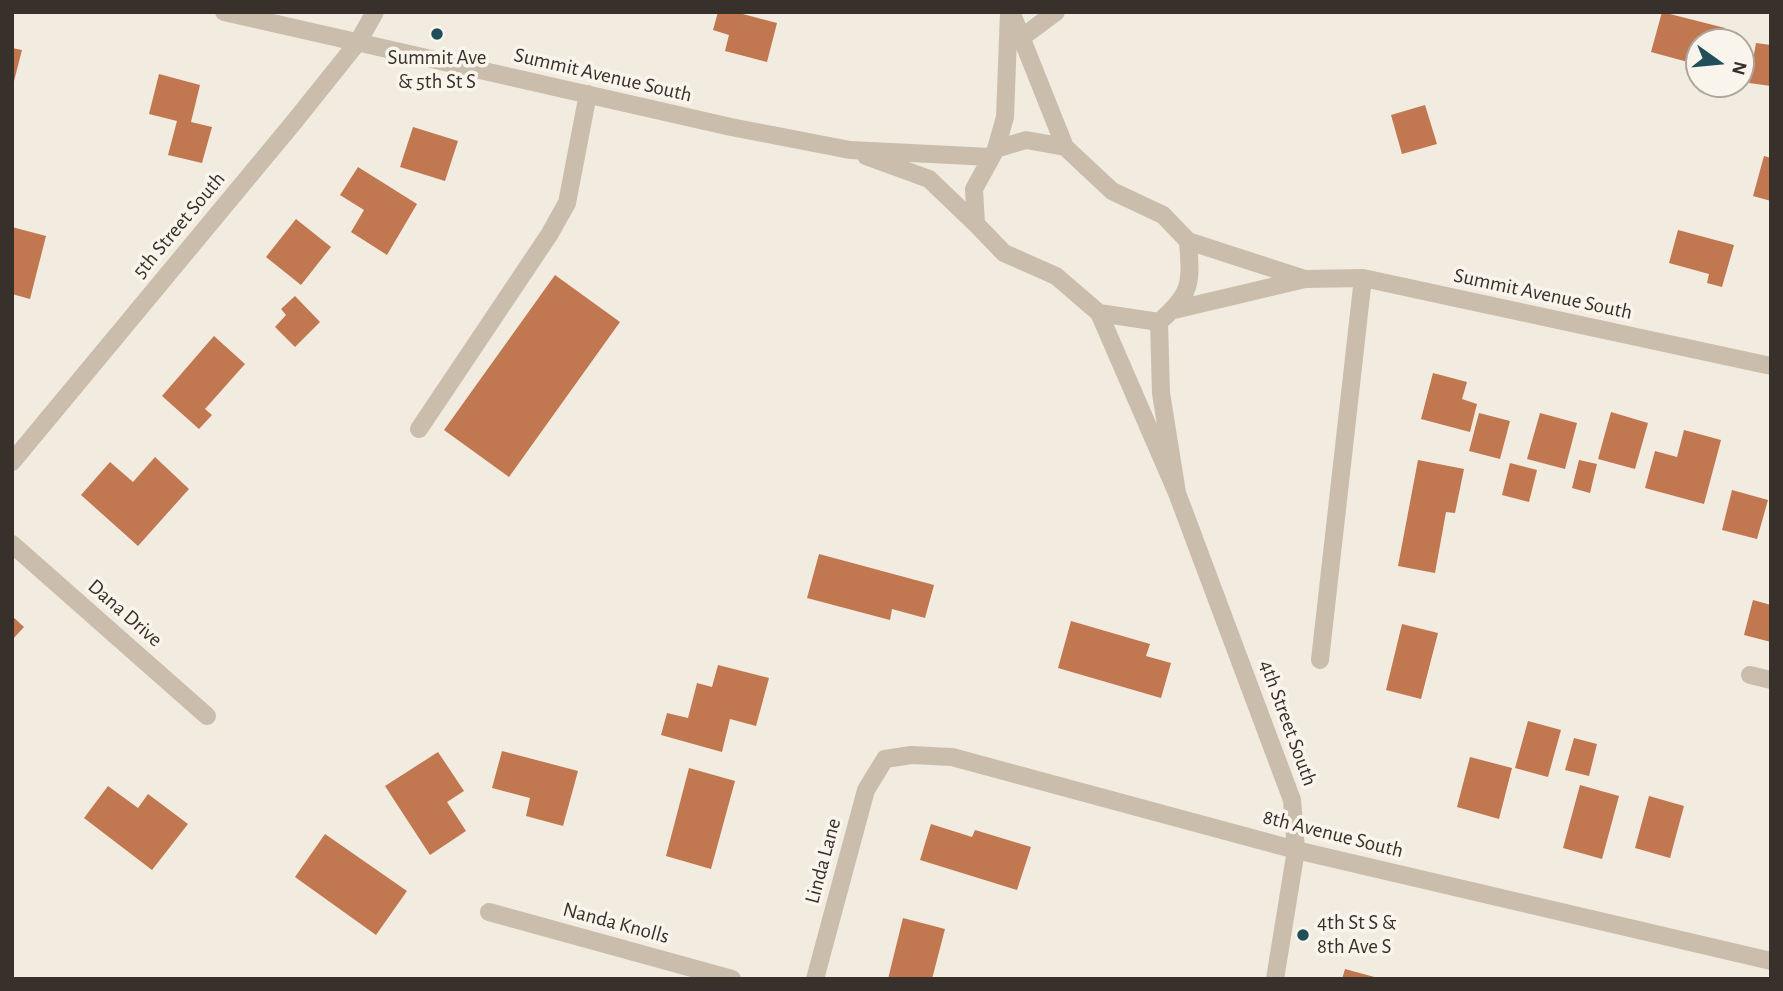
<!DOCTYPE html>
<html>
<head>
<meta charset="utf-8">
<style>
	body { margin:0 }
	#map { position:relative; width:1783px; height:991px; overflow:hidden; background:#f2ebe0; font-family:"Alegreya Sans",sans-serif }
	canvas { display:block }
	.frame { position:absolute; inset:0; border:14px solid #38302a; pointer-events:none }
	.north { position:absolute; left:1685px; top:28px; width:70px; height:70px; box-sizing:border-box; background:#faf5ec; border:2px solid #aca69e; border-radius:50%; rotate:105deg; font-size:19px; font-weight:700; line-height:28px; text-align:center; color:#38302a }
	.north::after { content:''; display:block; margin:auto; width:24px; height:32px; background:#214f59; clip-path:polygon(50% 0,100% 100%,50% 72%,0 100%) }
</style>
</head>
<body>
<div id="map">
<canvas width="1783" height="991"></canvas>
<div class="frame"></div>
<div class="north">N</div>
</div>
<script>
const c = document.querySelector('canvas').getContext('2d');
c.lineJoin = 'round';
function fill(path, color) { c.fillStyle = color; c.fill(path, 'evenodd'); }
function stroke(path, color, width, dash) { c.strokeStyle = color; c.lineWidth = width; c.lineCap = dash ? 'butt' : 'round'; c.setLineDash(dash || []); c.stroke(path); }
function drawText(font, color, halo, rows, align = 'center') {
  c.font = font + ' "Alegreya Sans",sans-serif'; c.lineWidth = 7; c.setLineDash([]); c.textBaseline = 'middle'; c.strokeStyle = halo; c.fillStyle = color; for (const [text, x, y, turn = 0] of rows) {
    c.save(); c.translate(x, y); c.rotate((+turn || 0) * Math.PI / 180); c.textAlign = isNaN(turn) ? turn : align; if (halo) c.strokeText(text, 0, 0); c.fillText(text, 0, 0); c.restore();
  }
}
fill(new Path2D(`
	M718,12H735L777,23L767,62L725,51L729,35L713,30Z
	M1662,12L1725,28L1721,42H1699V65L1651,52Z
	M1756,43L1771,45V86L1749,83Z
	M12,48L22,50L13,85H12Z
	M159,74L200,85L191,122L212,127L202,163L168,155L177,121L149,114Z
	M1425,105L1437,144L1402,154L1391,115Z
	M413,127L458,141L445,181L400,167Z
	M1764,156L1771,158V201L1753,196Z
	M358,167L417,204L387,255L351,232L364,210L340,195Z
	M296,219L331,247L301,285L266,257Z
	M12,227L46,236L30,299L12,294Z
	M1678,230L1734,245L1722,287L1707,283L1709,274L1669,263Z
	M555,275L620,322L509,477L444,430Z
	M295,296L320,322L295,347L275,327L286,315L281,309Z
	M214,336L245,364L205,409L212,415L199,429L162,396Z
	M1433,373L1467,382L1462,399L1477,404L1470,432L1421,419Z
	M1611,412L1648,423L1635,469L1598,459Z
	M1479,413L1510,421L1500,459L1469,451Z
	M1540,413L1577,423L1565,469L1527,459Z
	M1684,430L1721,440L1704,504L1645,488L1655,451L1677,457Z
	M155,457L189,489L138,546L81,495L110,462L133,482Z
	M1418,460L1464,469L1455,513L1446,512L1435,573L1398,566Z
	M1579,460L1597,464L1590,493L1572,488Z
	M1510,463L1537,470L1529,502L1502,495Z
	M1732,490L1768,500L1757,539L1722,530Z
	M819,554L934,585L925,618L892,609L890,620L807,598Z
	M1753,600L1771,605V642L1744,635Z
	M12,616L24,627L12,640Z
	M1071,621L1150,644L1146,656L1171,663L1161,698L1058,668Z
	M1402,624L1438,633L1421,699L1386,690Z
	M718,665L769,678L756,726L730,719L722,752L661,735L667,713L688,718L697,683L712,687Z
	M1528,721L1561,730L1548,777L1515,768Z
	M1574,738L1597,744L1589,776L1565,770Z
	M502,751L578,771L563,826L526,816L530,798L492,788Z
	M438,752L464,791L447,802L466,831L430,855L385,786Z
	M1470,757L1512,768L1499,819L1457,807Z
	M689,768L735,781L711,869L666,856Z
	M1580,785L1619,796L1602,859L1563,848Z
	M108,786L138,808L148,794L188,824L152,870L84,818Z
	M1649,796L1684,806L1670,858L1635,848Z
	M931,824L972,837L975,830L1031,847L1017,890L920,860Z
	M325,834L407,891L376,935L295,877Z
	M903,918L945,929L932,979H888Z
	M1345,969L1378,978L1377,979H1342Z`), '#c1774f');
stroke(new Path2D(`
	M224,12L731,127L850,150L991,157
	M1012,14L1065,147
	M1021,38L1056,12
	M996,149L1026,140L1065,147L1112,191L1163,215L1188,241C1191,282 1193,293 1159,322L1099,313L1056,276L1004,253L976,224L974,189L996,149L1005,117L1009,12
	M866,156L929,179L976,224
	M1188,241L1305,279
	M1174,310L1305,279L1363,278L1771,366
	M1099,313L1177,493L1161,393L1159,322
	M419,429L549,235L567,203L588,94
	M12,462L294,122L358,42L375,12
	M1177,493L1292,800L1296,850L1275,979
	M12,544L207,716
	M1320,660L1363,278
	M1750,675L1771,680
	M489,912L732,979
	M815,979L866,790L885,759L911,755L952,757L1296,850L1771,961`), '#cabdac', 18);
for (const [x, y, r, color] of [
	[437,34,7,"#214f59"],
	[1303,935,7,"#214f59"]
]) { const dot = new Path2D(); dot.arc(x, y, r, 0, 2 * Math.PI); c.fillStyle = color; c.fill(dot); stroke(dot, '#faf5ec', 2.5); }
drawText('21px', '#38302a', '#faf5ec', [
	["Summit Ave",437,58],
	["& 5th St S",437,82],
	["4th St S &",1317,923,"left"],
	["8th Ave S",1317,947,"left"]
]);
drawText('21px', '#38302a', '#faf5ec', [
	["Summit Avenue South",603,75,13],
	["5th Street South",179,225,-50],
	["Summit Avenue South",1543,294,12],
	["Dana Drive",125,613,41],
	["4th Street South",1288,723,70],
	["8th Avenue South",1333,834,14],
	["Linda Lane",823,861,-75],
	["Nanda Knolls",616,923,15]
]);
</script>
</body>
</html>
